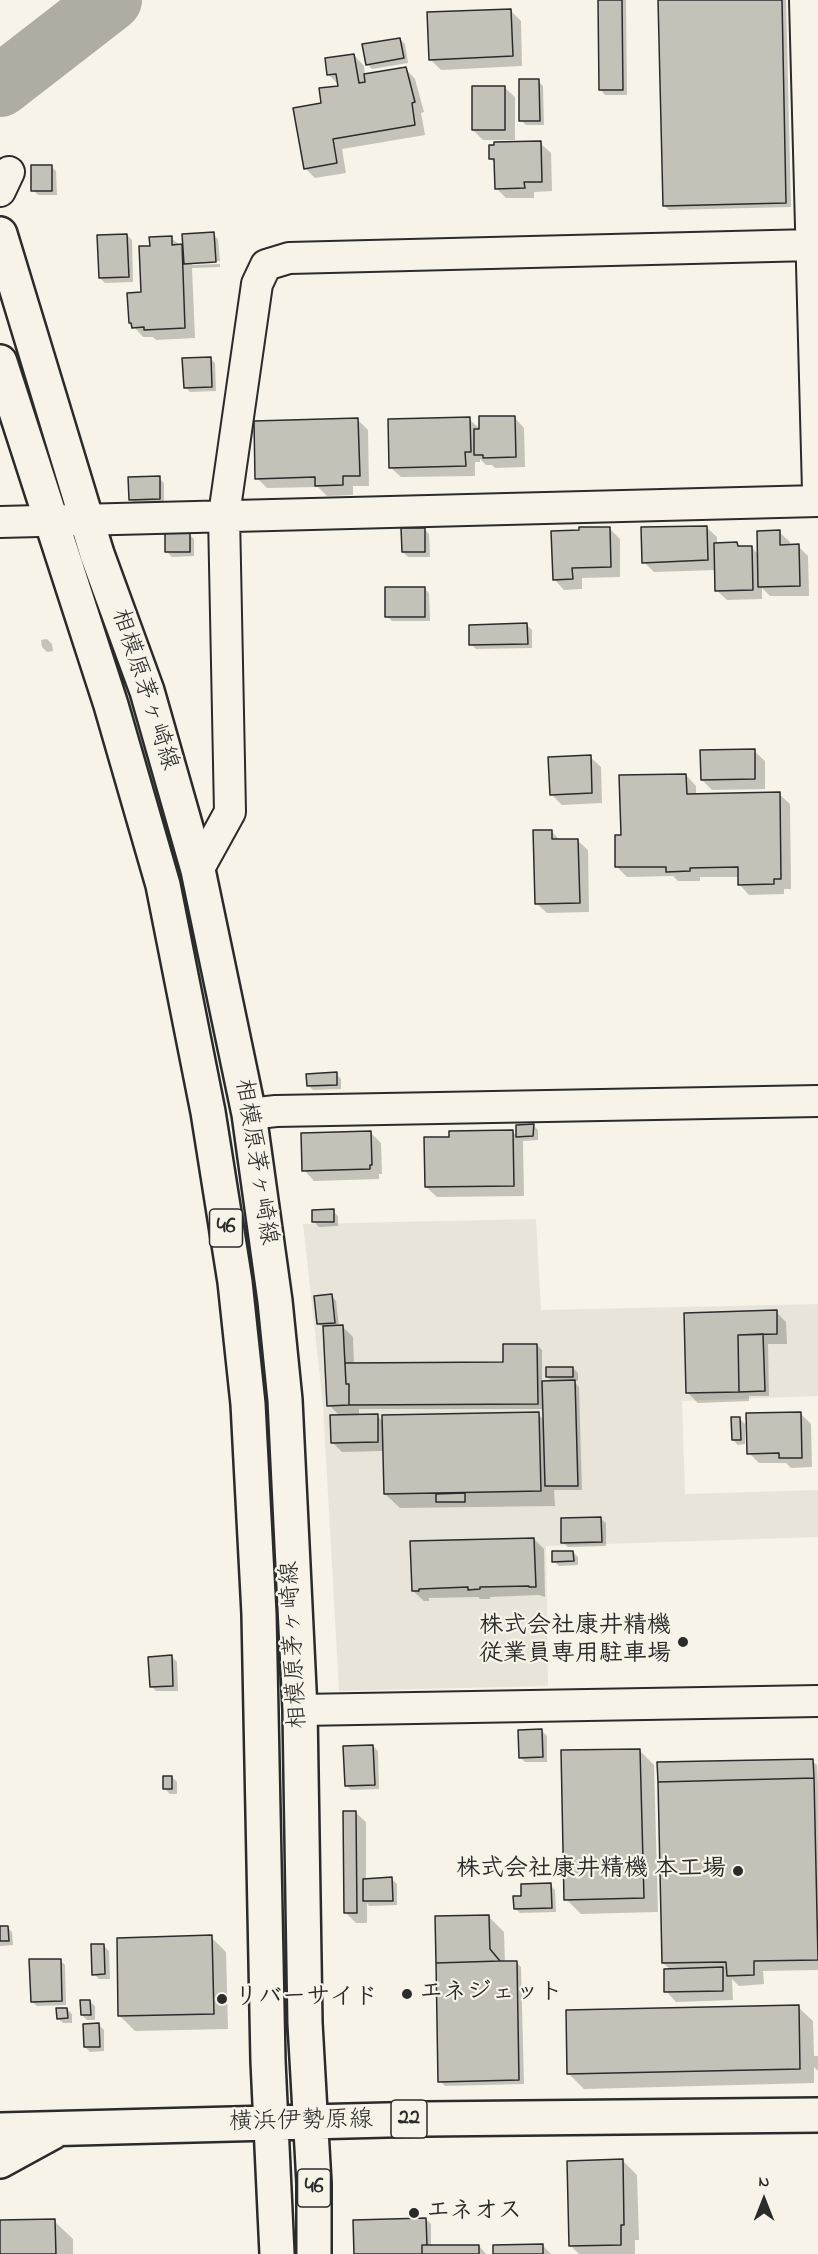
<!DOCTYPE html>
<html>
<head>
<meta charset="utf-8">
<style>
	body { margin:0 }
	#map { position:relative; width:818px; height:2254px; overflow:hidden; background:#f7f3e8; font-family:"Indie Flower",sans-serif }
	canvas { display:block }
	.north { position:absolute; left:734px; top:2170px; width:60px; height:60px; -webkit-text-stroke:4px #f7f3e8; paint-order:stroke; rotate:0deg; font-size:16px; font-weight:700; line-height:24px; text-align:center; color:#2b2b2b }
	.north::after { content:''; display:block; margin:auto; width:21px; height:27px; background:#2b2b2b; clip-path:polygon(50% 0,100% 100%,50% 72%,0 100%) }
</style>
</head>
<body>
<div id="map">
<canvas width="818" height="2254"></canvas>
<div class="north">N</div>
</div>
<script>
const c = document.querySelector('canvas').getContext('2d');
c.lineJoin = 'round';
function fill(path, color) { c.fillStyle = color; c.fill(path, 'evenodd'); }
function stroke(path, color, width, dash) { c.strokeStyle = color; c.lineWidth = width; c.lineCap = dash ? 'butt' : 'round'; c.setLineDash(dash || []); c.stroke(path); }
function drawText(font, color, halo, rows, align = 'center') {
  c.font = font + ' "Indie Flower","Klee One",sans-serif'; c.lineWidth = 4.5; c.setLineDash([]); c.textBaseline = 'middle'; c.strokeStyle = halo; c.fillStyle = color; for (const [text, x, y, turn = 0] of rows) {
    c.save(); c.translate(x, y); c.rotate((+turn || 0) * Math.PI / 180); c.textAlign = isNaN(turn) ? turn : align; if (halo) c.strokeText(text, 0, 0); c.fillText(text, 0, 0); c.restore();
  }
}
fill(new Path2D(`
	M536,1219L541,1310L818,1304V1396L682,1401L685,1494L818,1490V1537L546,1546L548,1686L339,1691L323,1405L303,1224Z`), '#e8e4da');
fill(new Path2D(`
	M599,0H626L627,95H605L601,90Z
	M659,0H786L791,207L669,210L664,205Z
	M510,10L521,21L522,66L441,70L430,59Z
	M400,39L405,44L408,63L372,69L367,64Z
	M354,55L364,66L365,75L405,68L415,79L424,112L421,113L425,135L342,149L346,173L315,178L305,168L323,104L341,87L329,75Z
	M538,81L543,86L544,125H526L521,120Z
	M504,87L515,97V140H483L473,130Z
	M540,143L551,153L552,191L534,192V198H506L496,188L495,163L490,158Z
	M51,166L56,171L57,195H38L33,190Z
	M213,234L218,239L220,261L192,262V265L220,264V267L192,268L195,338L156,340L153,337H143L130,322L142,293L151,247L171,238L185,249Z
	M127,235L132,240L133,282L105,283L100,278Z
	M210,358L215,363L216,391L190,392L185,387Z
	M514,417L524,428L525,467L495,468L492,465H486L480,459V462H475V476L401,477L390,467L469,419L481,430Z
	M358,420L368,430L369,486H353V495L327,496L318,487L267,488L257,478Z
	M159,478L164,483V504H135L130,499Z
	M706,527L717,537V544H737L740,547H751L759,555L779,532L790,542V546H798L808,556L809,596H770L762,588V599L727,600L716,590V570L654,572L644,562Z
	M609,528L620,539V577L582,578V589L564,590L554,579Z
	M424,529L429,534L430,557H408L403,552Z
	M189,534L194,539V556L172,557L167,552Z
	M424,588L429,593L430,621H392L387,616Z
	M527,625L532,630V648L476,649L471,644Z
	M47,639L52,644L53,651L47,652L42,647L41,640Z
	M754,751L765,761V789L712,790L702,780Z
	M590,757L601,767L602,803L562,805L551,794Z
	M686,775L696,786V795L779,794L790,804L791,889H784V894L749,895L739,884V877H700V881H678L673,876L627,877L616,866L622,837Z
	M552,832L560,840H577L588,850L589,912L547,913L536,903Z
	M336,1074L341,1079V1089L313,1090L308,1085Z
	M533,1125L538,1130V1140L523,1141L524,1196L437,1197L426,1187L513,1132L518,1137Z
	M371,1133L381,1143L382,1174H379V1179L314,1181L304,1170Z
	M333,1211L338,1216V1226L319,1227L314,1222Z
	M332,1296L336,1301L339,1327L342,1326L353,1337L354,1364L504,1363L537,1345L542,1350V1382H553L547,1377L573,1368L578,1373V1381H574L579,1387L582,1490H554L555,1506L400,1508L385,1494L384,1451L342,1452L332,1442L340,1416L329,1405L325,1328L318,1324ZM359,1409H544V1420L538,1414L384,1422L377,1416H359Z
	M776,1312L786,1322L787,1344H768L769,1396H749V1401L698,1403L688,1393Z
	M801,1414L811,1424L812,1467L791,1468L786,1463H759L749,1453Z
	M740,1419L745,1424V1444L738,1445L733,1440Z
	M601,1519L606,1523V1546L568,1547L563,1542Z
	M534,1539L544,1549L545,1597L539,1595L490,1597V1599H480L478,1597L429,1598V1601H424L413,1591Z
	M573,1552L578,1557V1565L559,1566L554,1561Z
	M172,1657L177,1662L178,1691H156L151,1686Z
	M542,1731L547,1736V1762H525L520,1757Z
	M373,1746L378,1751L379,1789L351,1790L346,1785Z
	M639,1750L654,1765L658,1912L581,1914L566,1899Z
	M812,1761L817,1765L818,1785V1970L763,1971L764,1984L739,1986L732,1979L733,2000L676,2002L666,1991L671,1970L663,1963Z
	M172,1777L177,1782V1794H170L165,1789Z
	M355,1812L366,1822V1880L392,1879L397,1884V1905L369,1906L367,1903V1923H356L346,1913Z
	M550,1885L555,1890L556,1912L520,1913L515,1908L522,1898Z
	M489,1917L504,1932L505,1963L516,1962L521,1967L524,2084L445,2086L440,2081Z
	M0,1927H7L12,1932L13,1945L0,1946Z
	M211,1937L226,1952L228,2029L135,2031L120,2016Z
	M104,1946L109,1951L110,1979H99L94,1974Z
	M60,1960L65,1965L66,2005L37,2006L32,2002Z
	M90,2001L95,2006V2020H87L82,2015Z
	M798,2007L813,2021L814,2056H818V2071L814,2067V2083L584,2089L569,2074Z
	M67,2009L72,2014V2023H63L58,2018Z
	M99,2025L104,2030V2051L90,2052L85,2047Z
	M622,2160L637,2175L639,2240H635V2254H579L570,2245Z
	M426,2219L431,2224V2247L479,2246L486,2254H356Z
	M54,2221L73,2239V2254H0V2222Z
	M543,2246L551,2254H494Z`), '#0003');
stroke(new Path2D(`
	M0,86L111,0`), '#afaca4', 62);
const building = new Path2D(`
	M598,0H622L623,90H599Z
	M658,0H782L786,203L663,206Z
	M511,9L513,56L429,60L427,12Z
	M400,38L404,58L366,65L362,44Z
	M354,54L359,83L365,82L364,74L406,67L415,102L412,103L415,125L333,139L337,163L304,169L293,108L321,103L319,88L338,86L336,74L327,75L325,58Z
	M519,79H539L540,121H519Z
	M472,86H505V130H472Z
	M541,141L542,182H524L525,188L495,189L494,159H489V145H494V142Z
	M31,165H52V191H31Z
	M214,232L216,262L184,264L182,234Z
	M127,234L129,277L99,278L97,235Z
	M172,236V245L182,244L185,328L144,330V327L132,328L131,323H129L127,293L141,292L139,246H150L149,237Z
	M211,357L212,387L184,388L182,358Z
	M479,416H515L516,457L483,458V455H474V429H479Z
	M470,417L471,452H465L466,466L389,468L388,419Z
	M358,418L360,476H343V485L315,486V477L255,479L254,421Z
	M160,476V499L129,500L128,477Z
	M707,526L708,560L642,563L641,527Z
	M579,527H610L611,567L572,568L573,579L553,580L551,531L579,530Z
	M401,528H425V552H402Z
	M780,530V545L799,544L800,586L758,587L757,531Z
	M190,532V552H165V533Z
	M737,542L738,546H752L753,590L715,591L714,543Z
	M385,587H425V617H385Z
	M527,623L528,644L469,645V625Z
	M755,749V779L701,780L700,750Z
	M591,755L592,793L550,795L548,757Z
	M686,774L687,794L780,792L781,879H774V884L738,885V867L690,868V871L666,872V867H615V835H621L619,775Z
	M533,830H552V839H578L580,903L535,904Z
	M337,1072V1085L307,1086L306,1074Z
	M534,1124L533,1136L516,1137V1125Z
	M513,1130L514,1186L425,1187L424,1137H449V1131Z
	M371,1131L372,1165H370V1169L302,1171L301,1133Z
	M334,1209V1222H312V1210Z
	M332,1294L335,1323L317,1324L314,1296Z
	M777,1310V1334L738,1335L739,1392L686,1393L684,1313Z
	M343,1325L346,1384H349V1405L327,1406L323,1326Z
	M763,1334L765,1391L739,1392L738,1335Z
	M503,1344H537L538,1404L349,1405V1384H346L345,1363L503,1362Z
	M546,1367H573V1377H546Z
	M575,1380L578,1486H545L542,1381Z
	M539,1412L541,1491L384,1494L382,1415Z
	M801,1412L802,1458H779V1453L747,1454L746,1413Z
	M378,1414V1442L331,1443L330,1415Z
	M731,1417H740L741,1440H732Z
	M465,1493V1502H436V1494Z
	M601,1517L602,1542L561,1543V1518Z
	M534,1538L536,1587H529V1586L480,1587V1589L468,1590V1587L419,1589V1591H412L410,1541Z
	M552,1551H573L574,1561L552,1562Z
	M172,1655L173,1686L150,1687L148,1657Z
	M542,1729L543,1757L519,1758L518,1730Z
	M373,1745L375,1785L345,1786L343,1746Z
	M640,1749L644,1898L564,1900L561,1750Z
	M813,1759L814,1778L658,1782L657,1762Z
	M163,1776H172V1789H163Z
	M814,1778L818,1960L754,1961V1975L727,1976L726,1962L662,1963L658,1782Z
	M343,1811H356L357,1913H344Z
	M392,1877L393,1901H363V1879Z
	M551,1883L552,1908L514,1909L513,1896H521V1884Z
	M489,1915L490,1949L500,1961L436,1963L435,1916Z
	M0,1926H8L9,1941H0Z
	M212,1935L214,2014L118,2016L117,1938Z
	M91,1944H104L105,1974L92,1975Z
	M29,1959H61L62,2001L31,2002Z
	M500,1961H517L519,2080L438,2082L436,1963Z
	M723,1967V1991L664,1992V1969Z
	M80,2000H90L91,2015H81Z
	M799,2005L800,2069L567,2074L566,2010Z
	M56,2008H67L68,2018L57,2019Z
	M99,2023L100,2047H84L83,2024Z
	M623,2159L624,2225H621V2245L569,2246L567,2161Z
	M426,2218L427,2245H422V2254H354L353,2220Z
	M55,2219L56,2254H0V2220Z
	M543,2244V2254H493V2245Z
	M422,2245H479V2254H422Z`);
fill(building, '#c4c1b9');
stroke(building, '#2b2b2b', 1.5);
const minor = new Path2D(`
	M805,0L818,491
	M0,191L9,172
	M0,522L818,501
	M198,870L230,812L224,515L257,284L266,265L289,258L812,245
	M249,1114L276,1111L818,1101
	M300,1710L818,1701`);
const primary = new Path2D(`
	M0,234L97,554L147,691L198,870L249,1114L275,1301L285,1400L300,1710L305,2023L314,2183V2254
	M0,362L111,705L163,885L208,1112L235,1282L248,1404L259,1614L268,2061L277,2254
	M0,2130L425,2119L818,2115
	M0,2161L53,2132`);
stroke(minor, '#2b2b2b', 34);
stroke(primary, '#2b2b2b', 38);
stroke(minor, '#f7f3e8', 30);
stroke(primary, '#f7f3e8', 33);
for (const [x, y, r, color] of [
	[683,1642,6,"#2b2b2b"],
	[738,1871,6,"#2b2b2b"],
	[407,1994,6,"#2b2b2b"],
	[222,1999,6,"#2b2b2b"],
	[414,2213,6,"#2b2b2b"]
]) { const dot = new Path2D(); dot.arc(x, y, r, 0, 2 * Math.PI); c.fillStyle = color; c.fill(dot); stroke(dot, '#f7f3e8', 2); }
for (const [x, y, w] of [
	[226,1228,33],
	[409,2119,36],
	[314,2188,33]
]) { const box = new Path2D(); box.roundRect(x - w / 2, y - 19, w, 38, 4.5); c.fillStyle = '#f7f3e8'; c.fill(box); stroke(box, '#2b2b2b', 1.5); }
drawText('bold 22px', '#2b2b2b', null, [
	["46",226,1228],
	["22",409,2119],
	["46",314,2188]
]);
drawText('24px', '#2b2b2b', '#f7f3e8', [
	["相模原茅ヶ崎線",143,690,72],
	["相模原茅ヶ崎線",254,1162,81],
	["相模原茅ヶ崎線",296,1645,-93],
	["横浜伊勢原線",301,2123,-1]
]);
drawText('bold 24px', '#2b2b2b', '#f7f3e8', [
	["株式会社康井精機",671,1628,"right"],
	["従業員専用駐車場",671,1656,"right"],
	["株式会社康井精機 本工場",726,1871,"right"],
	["エネジェット",419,1994],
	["リバーサイド",234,1999],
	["エネオス",426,2213]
], 'left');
</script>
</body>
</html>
